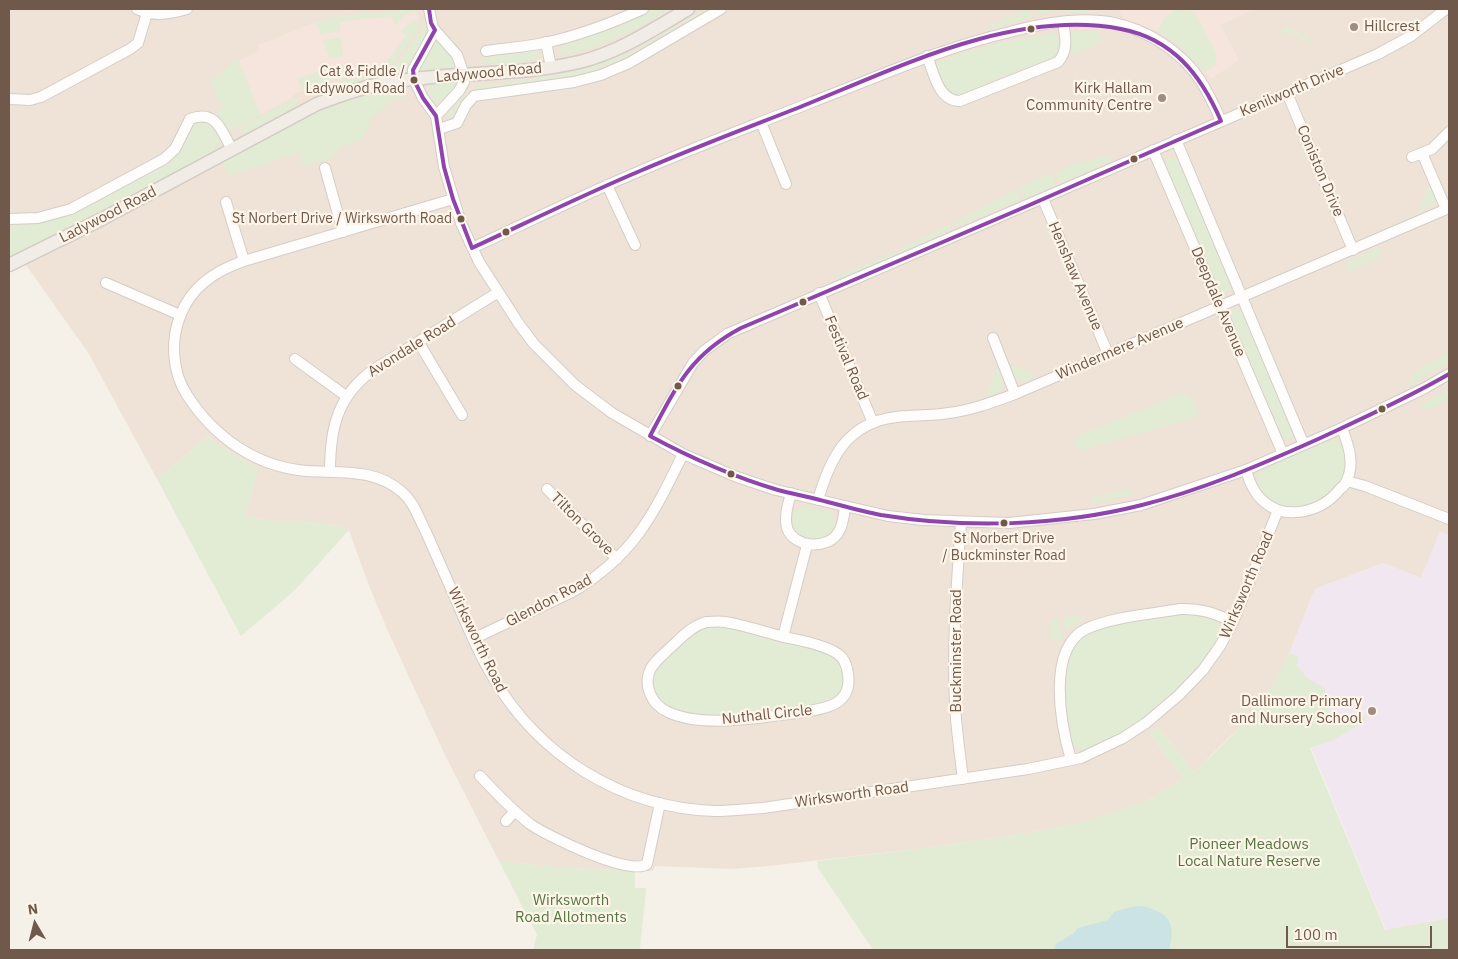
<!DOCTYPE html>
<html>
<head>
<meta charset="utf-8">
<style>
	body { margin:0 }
	#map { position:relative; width:1458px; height:959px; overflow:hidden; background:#f5f0e8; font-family:"IBM Plex Sans",sans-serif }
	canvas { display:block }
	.frame { position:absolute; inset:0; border:10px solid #70584b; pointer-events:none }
	.north { position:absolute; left:10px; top:899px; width:50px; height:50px; -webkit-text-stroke:4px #fef5e9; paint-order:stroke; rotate:352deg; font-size:14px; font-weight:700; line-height:20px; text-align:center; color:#70584b }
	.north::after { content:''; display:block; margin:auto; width:18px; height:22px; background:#70584b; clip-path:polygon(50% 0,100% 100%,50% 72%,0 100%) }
	.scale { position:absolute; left:1286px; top:926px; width:146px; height:22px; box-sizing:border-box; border:2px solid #70584b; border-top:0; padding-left:6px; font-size:15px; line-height:18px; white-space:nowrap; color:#70584b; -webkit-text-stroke:4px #fef5e9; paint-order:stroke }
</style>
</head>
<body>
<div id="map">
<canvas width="1458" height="959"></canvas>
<div class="frame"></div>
<div class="north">N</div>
<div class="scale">100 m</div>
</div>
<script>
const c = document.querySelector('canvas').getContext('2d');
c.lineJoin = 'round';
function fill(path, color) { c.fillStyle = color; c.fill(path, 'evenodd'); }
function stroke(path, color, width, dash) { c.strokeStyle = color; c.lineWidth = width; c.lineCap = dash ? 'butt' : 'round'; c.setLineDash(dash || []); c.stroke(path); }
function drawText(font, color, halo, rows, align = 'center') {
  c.font = font + ' "IBM Plex Sans",sans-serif'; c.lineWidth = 4.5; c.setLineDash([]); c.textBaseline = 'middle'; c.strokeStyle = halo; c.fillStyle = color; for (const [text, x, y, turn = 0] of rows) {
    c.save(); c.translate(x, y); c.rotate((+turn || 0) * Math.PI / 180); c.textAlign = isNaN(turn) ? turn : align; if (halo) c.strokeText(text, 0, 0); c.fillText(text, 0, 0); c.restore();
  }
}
fill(new Path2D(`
	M9,9H1449V535L1440,532L1421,578L1383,563L1315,589L1281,674L1247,720L1194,772L1158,727L1149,733L1183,778L1148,800L1107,815L1080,823L1040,831L933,847L768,866L733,869L655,866L653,871L566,868L499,861L444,753L387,629L368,583L349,530L334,525L284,520L283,522L245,517L258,468L229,452L208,436L157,479L89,354L9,241Z`), '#eee3d6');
fill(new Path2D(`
	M417,9L419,29L387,71L333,79L297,93L289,100L260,115L239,61L259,50L258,45L316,22L340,16Z
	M1119,9H1254L1221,25L1238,58L1237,62L1211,79L1194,59L1177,44L1158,31L1123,20Z`), '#f5e5dc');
fill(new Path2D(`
	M1440,532L1449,535V918L1386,930L1281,674L1315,589L1383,563L1421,578Z`), '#f1e7f0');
fill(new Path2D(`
	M417,9L416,12L405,15L395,26L392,16L339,22L340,31L320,34L316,22L340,16Z
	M654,9H671C638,29 601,48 563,55L560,52L561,46L564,44L616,28Z
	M706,9H713L621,63L610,66L607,65L599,67L598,71L573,78L475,92L455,119L450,121L448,115L450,111C460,100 468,89 482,85C531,80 580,74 626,54C643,47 660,36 676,26L678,28L685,23V21Z
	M1029,9L1033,17L988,29L987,26Z
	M1035,9H1090L1088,12L1075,13L1056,10L1037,15Z
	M1177,9H1186L1195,13L1216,53V64L1205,72L1181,47L1158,31C1162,20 1166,14 1177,9Z
	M416,20L418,22L419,29L387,71L340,77L334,63L343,69L379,65V60L384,65L406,36L401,31L411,21Z
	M421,23H425L426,38L408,70L403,74L389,76V73L422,30Z
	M1286,27C1296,31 1309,34 1314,43L1310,46L1308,42L1290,33L1282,37L1283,28Z
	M1075,32H1098L1102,43L1073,54L1071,53L1069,41L1071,33Z
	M1054,33L1061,44V50L1055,59L1036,67H1027L985,83L980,89L957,97L942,88L935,66L937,61L1001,42Z
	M341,38L343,56L330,58L323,40Z
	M436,41C445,48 459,58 452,70L418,73V69L434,42Z
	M528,51H536L540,54V58L538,60C525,61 489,68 479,60L488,58V56Z
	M236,59L237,62L239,61L260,115L230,131L217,114L222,106L210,82Z
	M329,67L333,79L302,90L298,79Z
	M385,75L386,77L321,93L319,89L345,80Z
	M458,82H459V85L439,105L433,100L426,84Z
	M389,90L391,92H399L405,98L395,99L371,118L370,125L361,140L341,147L332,159L303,166L300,152L228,176L222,162L268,135L329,105L369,91L371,94Z
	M297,97L299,102L281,116L245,135L240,128L242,126Z
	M201,119L213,123C222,139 223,142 209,155L93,216L9,257V222H34L180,150L193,123Z
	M1110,155L1111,162L1060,183L1056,172L1071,165Z
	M1169,158L1178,159L1233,285L1231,289L1225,293L1218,290L1165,165Z
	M1052,173L1057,185L1024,199L1020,187Z
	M1429,184L1437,202L1418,213Z
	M1016,189L1020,200L956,227L954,223Z
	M951,224L953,229L902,252L901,249Z
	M1383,246L1378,258L1349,271L1346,262Z
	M897,251L899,254L836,280L835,277Z
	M1235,309H1239L1244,312L1294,431L1292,436L1289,440H1282L1229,318L1230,312Z
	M1449,351V362L1408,386L1412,374Z
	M1013,365L1034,375L1036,376L1023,382L1015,378L1011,370Z
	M996,369L999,370C1005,383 1003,379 1001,392L987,397H986Z
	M1449,389V398L1429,410L1419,406Z
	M1183,393H1188C1193,400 1197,407 1198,416L1192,419L1085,449H1079C1075,445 1074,441 1077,436Z
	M208,436L229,452L258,468L245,517L283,522L284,520L334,525L349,530L295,590L241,636L157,479Z
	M1332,440C1340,441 1345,447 1346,455C1346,463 1347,471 1343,478C1330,507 1287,519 1264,495C1255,486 1254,478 1262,468Z
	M1127,489L1134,494L1090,503L1094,496Z
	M805,507L830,512C836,520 837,524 831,532C810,559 770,515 805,507Z
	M1183,611L1213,617C1217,622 1221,627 1220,634C1219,642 1211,650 1206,656C1178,695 1146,721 1103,743C1097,746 1089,751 1082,750C1079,749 1075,748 1073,745C1063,731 1062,667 1070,652C1072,647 1077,640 1081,637C1100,622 1158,616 1183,611Z
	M1080,616L1082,620L1066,631L1063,617Z
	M1057,618L1063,638L1061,640L1051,641C1050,632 1047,622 1057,618Z
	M705,625C726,626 746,631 768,636C790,642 812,646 832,656C853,666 844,697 825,703C814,707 800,708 788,709C753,715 715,720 679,713C670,711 664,706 658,699C634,673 687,638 705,625Z
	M1289,653L1299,657L1297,665L1306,677L1325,689L1329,715L1335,721L1360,713L1365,717L1366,721L1338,737L1332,741L1310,748L1385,930L1449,918V950H1439L1436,949L1430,950H873L818,868L817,861L933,847L1040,831L1080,823L1148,800L1183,778L1149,733L1158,727L1194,772C1231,738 1270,701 1289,653Z
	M499,861L566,868L635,870V888H646C645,909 641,929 640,950H533L537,935Z`), '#e2ebd4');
fill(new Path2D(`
	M1143,906C1170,914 1176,922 1169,950H1054L1056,944L1074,933L1078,928L1108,920L1114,912L1131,907Z`), '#cbe3e4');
stroke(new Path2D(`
	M1434,950H1436`), '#cbe3e4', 3);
const minor = new Path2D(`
	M137,9C154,17 170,14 187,9
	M429,9L433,28L457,55L464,75V82L459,91L436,116
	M435,30L413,70L414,80L423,98L436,116L444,167L461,223L479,262L519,324L534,344L575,385L612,413L683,454L737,477L776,490L888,516L924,520L1009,523L1094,514L1141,505L1246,470L1342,428L1425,388L1449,374
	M546,42L551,67
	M486,51C506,48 525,47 544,43C578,36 612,23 643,9
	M927,56C934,73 938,101 960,101L1058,62C1069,50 1065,36 1063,22
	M1287,93L1353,250
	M9,99L30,100L41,97L130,49L138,43L147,13
	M761,122L786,184
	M439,129L457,123L466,105L474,96L574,82L601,75L629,63L721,9
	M1176,140L1304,445
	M1153,150L1283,454
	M1422,153L1446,209
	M1412,157L1432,149L1449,132
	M325,168L343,232
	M607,185L635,245
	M453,199L244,261C217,270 192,286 181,314C170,339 172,372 187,395C214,437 256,467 307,471C339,473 375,468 402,492C414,502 419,519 426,532C435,552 444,573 453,593C465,620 476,649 491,674C538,756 621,808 715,811C731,811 747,809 763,808L1028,769L1081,758L1123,738L1146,723L1179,695L1203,670L1220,646L1233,622L1278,510
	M1043,199L1108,354
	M226,202L244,261
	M9,219L38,218L71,209L164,159L175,149L190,119C216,109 222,131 232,150
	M472,248C528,222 583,195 640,171C697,146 755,125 812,102C878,77 941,48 1010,32C1043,23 1080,16 1114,23C1147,30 1181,51 1200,80C1208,92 1215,107 1221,121
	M106,283L180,315
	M819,293L873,423
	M993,338L1015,394
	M419,343L462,415
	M295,359L346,396
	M650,436L693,363L704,351L727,334L1378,54L1411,36L1446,9
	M1246,470C1249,481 1253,492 1262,500C1285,522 1322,512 1340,489C1343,487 1346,484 1347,480C1355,463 1348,444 1342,428
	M330,471C330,427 338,394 376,368L497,293
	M1347,481L1365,486L1449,519
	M547,489L617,559
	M791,493C788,505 784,516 787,528C794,548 827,550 838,533C843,526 844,515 845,507
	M818,500C830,458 847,423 896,417C913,415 931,416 949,413C972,410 993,402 1015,394L1449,208
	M961,522C957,582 952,642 955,703C956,728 960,754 963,779
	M706,622C712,622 718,621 725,622C743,625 762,631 780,636C796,640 824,644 838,654C844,658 847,666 848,674C853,708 820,709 796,713C760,718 701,728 668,712C652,705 642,685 651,668C656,660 666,652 672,646C683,636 692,626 706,622Z
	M783,637L807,545
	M473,639L574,591C635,554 653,515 683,454
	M1071,760C1061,726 1046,649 1086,629C1111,617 1152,614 1180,609C1200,608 1215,613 1233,622
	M480,776C496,793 512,810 530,824C547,836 631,877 647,864L660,803
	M506,821L515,811`);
const major = new Path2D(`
	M9,265L102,219L317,104C340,95 362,87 386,83C449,71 516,77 579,62C618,53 654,29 688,9`);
stroke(minor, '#d4cdc7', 12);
stroke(major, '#d3cbc5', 15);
stroke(minor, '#fefdfc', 10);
stroke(major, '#f1ece5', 12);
stroke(new Path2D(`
	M429,9L431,23L435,30L413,70L414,80L423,98L436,116L444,167L453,199L472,248C528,222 583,195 640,171C691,149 744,129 795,109C893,70 1013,8 1121,29C1173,39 1201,75 1221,121L1025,207L741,328C690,355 676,387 650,436C691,458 734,477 778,490C792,494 806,496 820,500C840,505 860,511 881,515C966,529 1059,526 1142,505C1202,490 1260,465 1316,440C1361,419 1406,399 1449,374`), '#8e44ad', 4);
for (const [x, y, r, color] of [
	[1354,27,5,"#9f8d82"],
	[1031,29,4.5,"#70584b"],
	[414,80,4.5,"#70584b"],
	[1162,98,5,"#9f8d82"],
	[1134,159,4.5,"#70584b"],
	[461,219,4.5,"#70584b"],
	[506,232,4.5,"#70584b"],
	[803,302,4.5,"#70584b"],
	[678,386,4.5,"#70584b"],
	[1382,409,4.5,"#70584b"],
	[731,474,4.5,"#70584b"],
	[1004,523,4.5,"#70584b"],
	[1372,711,5,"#9f8d82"]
]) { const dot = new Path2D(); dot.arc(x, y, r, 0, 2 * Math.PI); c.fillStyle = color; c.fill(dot); stroke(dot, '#fef5e9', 2); }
drawText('14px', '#70584b', '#fef5e9', [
	["Cat & Fiddle /",405,72],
	["Ladywood Road",405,89],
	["St Norbert Drive / Wirksworth Road",452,219],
	["St Norbert Drive",1004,539,"center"],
	["/ Buckminster Road",1004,556,"center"]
], 'right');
drawText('15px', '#70584b', '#fef5e9', [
	["Hillcrest",1364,27,"left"],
	["Kirk Hallam",1152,89],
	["Community Centre",1152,106],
	["Dallimore Primary",1362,702],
	["and Nursery School",1362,719]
], 'right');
drawText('15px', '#70584b', '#fef5e9', [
	["Ladywood Road",489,73,-5],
	["Kenilworth Drive",1292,91,-23],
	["Coniston Drive",1320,171,67],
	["Ladywood Road",108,215,-27],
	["Henshaw Avenue",1075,276,67],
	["Deepdale Avenue",1218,302,67],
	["Avondale Road",412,347,-32],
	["Windermere Avenue",1120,349,-23],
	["Festival Road",846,358,67],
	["Tilton Grove",582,524,45],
	["Wirksworth Road",1247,585,-67],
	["Glendon Road",549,601,-28],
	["Wirksworth Road",477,640,64],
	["Buckminster Road",957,651,-90],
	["Nuthall Circle",767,715,-6],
	["Wirksworth Road",852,795,-8]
]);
drawText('15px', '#547644', '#fef5e9', [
	["Pioneer Meadows",1249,845],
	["Local Nature Reserve",1249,862],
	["Wirksworth",571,901],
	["Road Allotments",571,918]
]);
</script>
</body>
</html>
